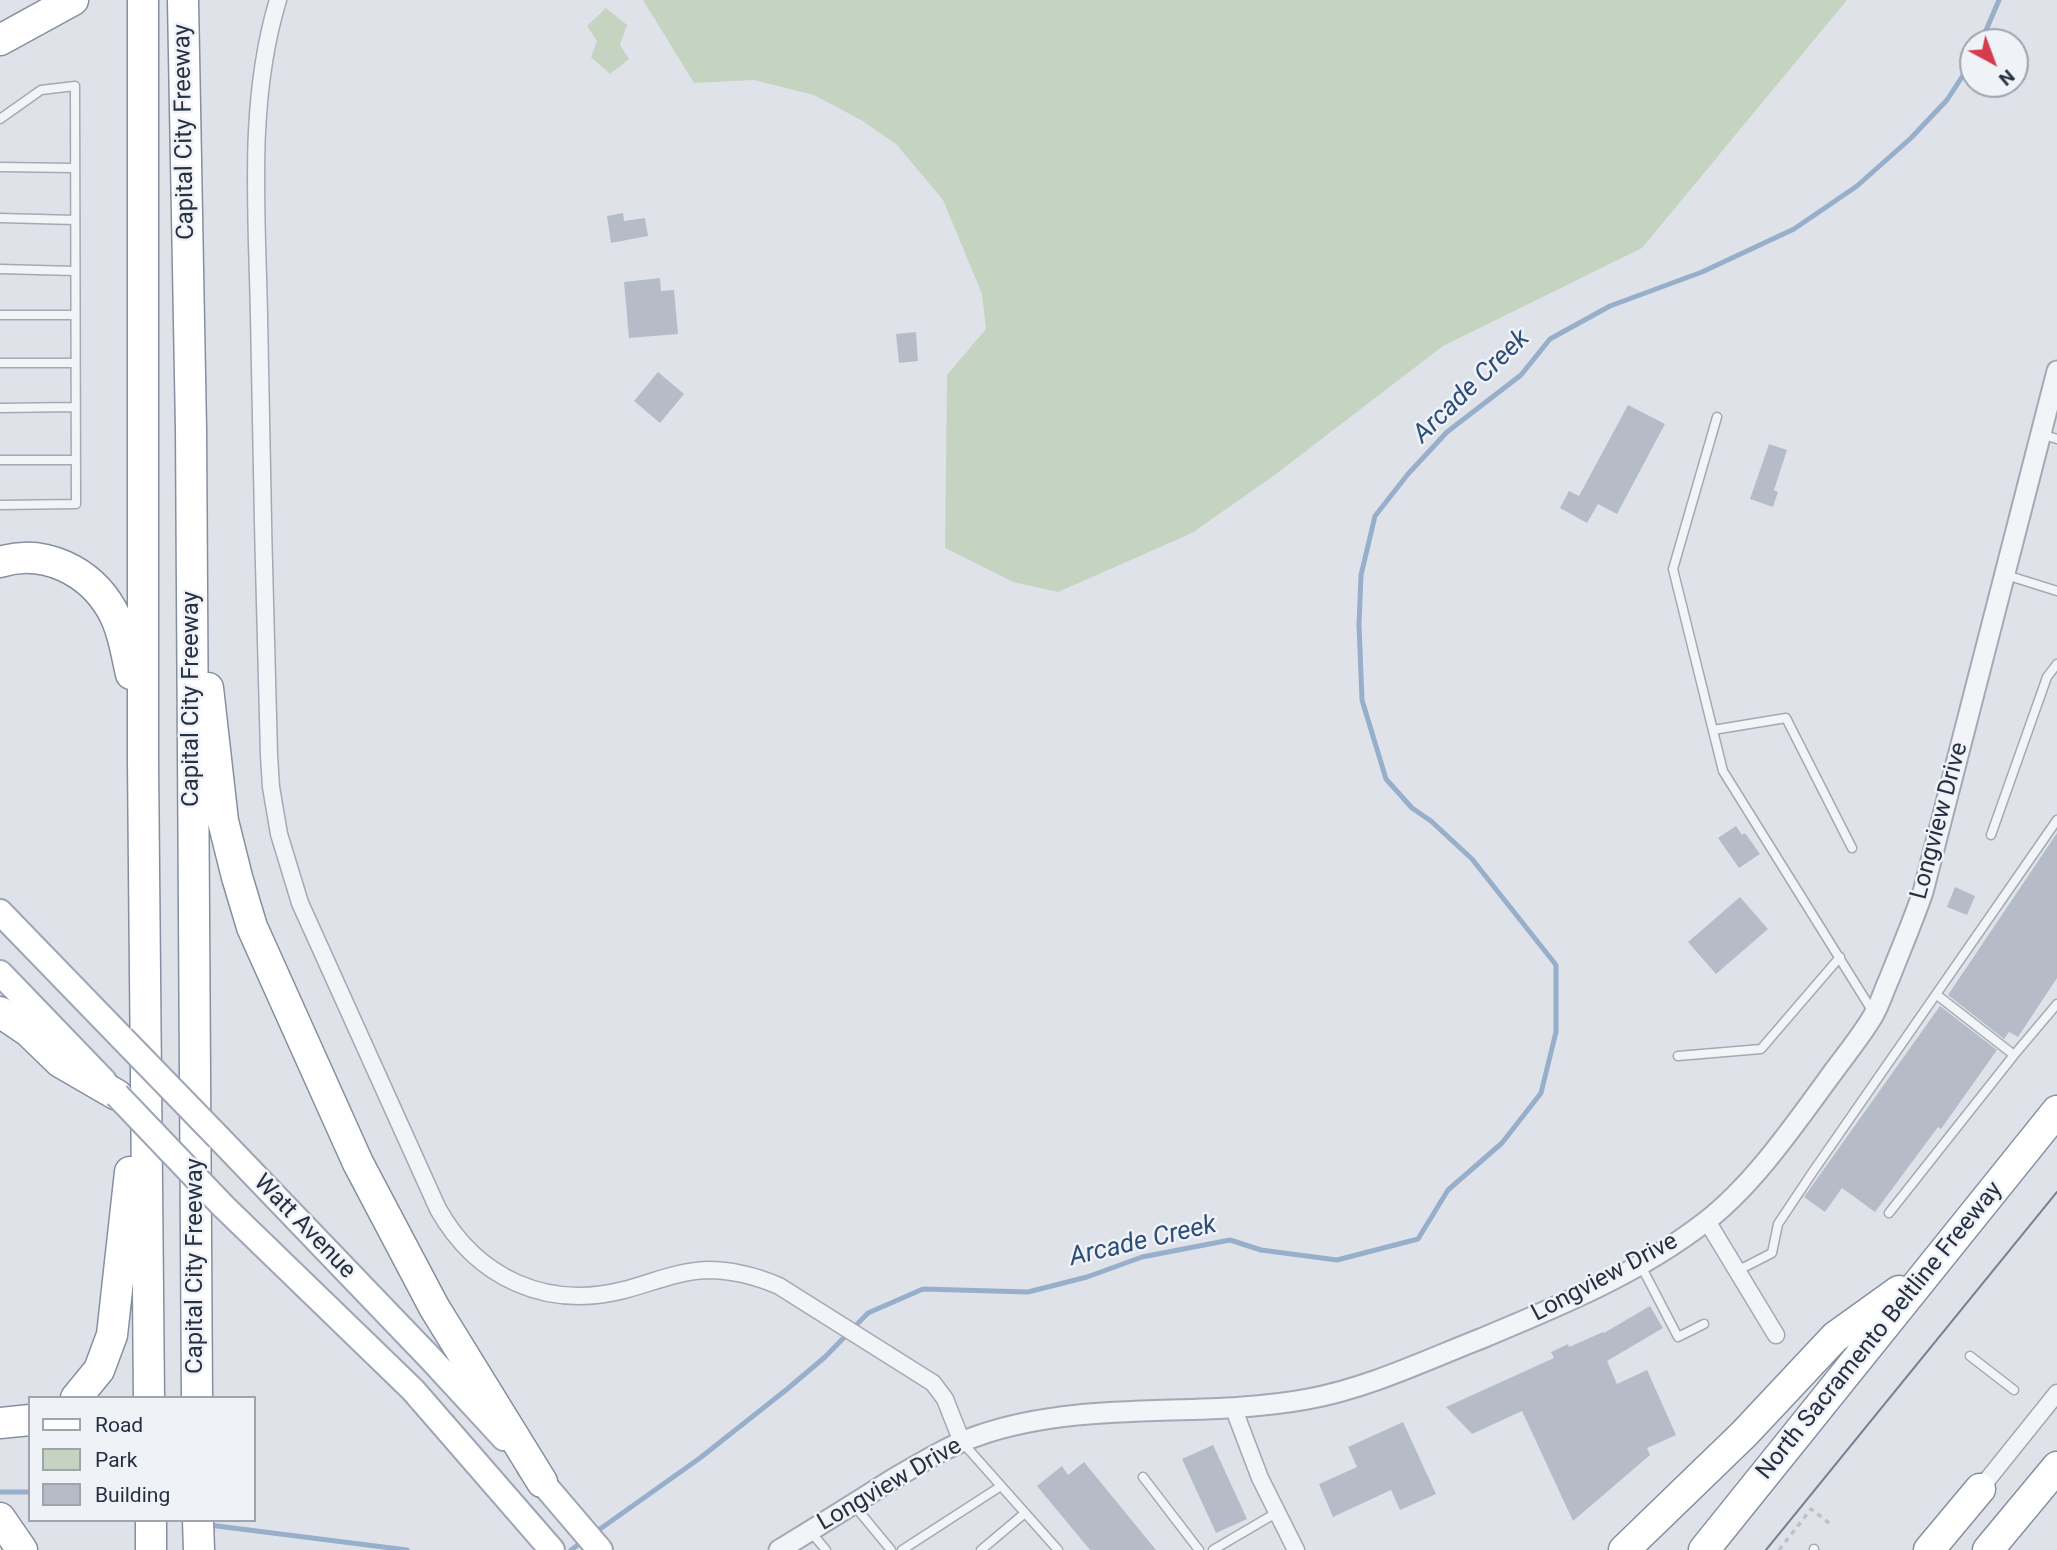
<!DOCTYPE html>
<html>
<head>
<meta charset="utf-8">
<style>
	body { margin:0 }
	#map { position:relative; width:2057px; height:1550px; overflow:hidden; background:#dfe3e9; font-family:Roboto,sans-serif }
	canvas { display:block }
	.legend { position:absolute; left:28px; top:1396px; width:228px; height:126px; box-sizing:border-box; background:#eff2f7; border:2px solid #9fa4af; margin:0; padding:9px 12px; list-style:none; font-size:21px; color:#273042 }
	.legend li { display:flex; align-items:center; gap:14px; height:35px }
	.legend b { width:35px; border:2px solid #9fa4af }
	.north { position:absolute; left:1959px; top:28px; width:70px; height:70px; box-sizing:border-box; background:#eff2f7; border:2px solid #9fa4af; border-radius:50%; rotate:139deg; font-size:19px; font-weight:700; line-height:28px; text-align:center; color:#273042 }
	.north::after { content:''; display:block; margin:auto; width:24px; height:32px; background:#d73b4e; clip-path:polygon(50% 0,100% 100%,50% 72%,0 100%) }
</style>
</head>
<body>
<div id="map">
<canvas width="2057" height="1550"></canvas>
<ul class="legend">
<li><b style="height:9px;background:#fff"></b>Road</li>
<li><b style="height:19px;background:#c4d4c0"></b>Park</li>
<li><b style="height:19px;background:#b6bcc7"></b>Building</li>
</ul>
<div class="north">N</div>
</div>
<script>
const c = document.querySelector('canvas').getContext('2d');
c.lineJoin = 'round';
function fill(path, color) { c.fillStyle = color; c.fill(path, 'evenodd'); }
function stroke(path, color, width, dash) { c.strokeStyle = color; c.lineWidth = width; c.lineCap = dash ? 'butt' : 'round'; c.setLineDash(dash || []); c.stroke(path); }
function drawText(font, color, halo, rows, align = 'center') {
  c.font = font + ' Roboto,sans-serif'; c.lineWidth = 5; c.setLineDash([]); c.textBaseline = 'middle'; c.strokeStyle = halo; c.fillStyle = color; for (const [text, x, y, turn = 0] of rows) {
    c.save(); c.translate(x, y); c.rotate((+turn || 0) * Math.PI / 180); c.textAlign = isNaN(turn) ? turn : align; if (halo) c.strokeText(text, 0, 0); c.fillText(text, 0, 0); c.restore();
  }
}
fill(new Path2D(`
	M643,0H1847L1642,248L1443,346L1272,477L1192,533L1058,592L1013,582L945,548L947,375L986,329L982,294L943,200L896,144L861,120L814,95L754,80L694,83Z
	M606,8L627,25L620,45L629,59L610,74L591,57L597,41L587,26Z`), '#c4d4c0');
stroke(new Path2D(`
	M1981,42L1999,0
	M0,1492H30
	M209,1525L407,1550
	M593,1534L700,1458L786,1390L825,1357L868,1313L923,1289L1028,1292L1087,1277L1142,1257L1230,1240L1261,1250L1337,1260L1418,1239L1448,1190L1502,1143L1541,1093L1556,1032V965L1472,859L1431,821L1412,808L1386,779L1362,700L1359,625L1361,575L1375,516L1408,474L1447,432L1521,375L1550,339L1610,306L1702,272L1794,229L1857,186L1911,138L1947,100L1973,60
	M571,1550L582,1542`), '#98afcc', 5);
fill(new Path2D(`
	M623,213L624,221L645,218L648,236L611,243L607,216Z
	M660,278L661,291L674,290L678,334L629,338L624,282Z
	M916,332L918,361L899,363L896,334Z
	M658,372L684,394L660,423L634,401Z
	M1628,405L1665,424L1617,514L1598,504L1587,523L1560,508L1569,491L1579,496Z
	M1769,444L1787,450L1774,490L1778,492L1773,507L1750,499Z
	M1736,826L1742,835L1745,833L1760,854L1739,868L1718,838Z
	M2057,833V978L2018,1037L2009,1032L2004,1039L1948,995Z
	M1955,887L1975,896L1967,915L1947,907Z
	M1740,897L1768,929L1716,974L1688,942Z
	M1940,1006L1997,1050L1941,1129L1938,1127L1875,1212L1842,1188L1825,1212L1804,1197Z
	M1650,1306L1663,1328L1607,1361L1617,1384L1647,1370L1676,1435L1647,1448L1650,1455L1573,1521L1522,1411L1472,1434L1446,1407L1554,1358L1551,1352L1568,1344L1569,1347L1603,1332L1604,1333Z
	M1403,1422L1436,1494L1400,1510L1391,1490L1333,1517L1319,1484L1357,1467L1348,1447Z
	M1213,1445L1247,1519L1216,1533L1182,1459Z
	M1084,1462L1156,1550H1090L1037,1486L1062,1466L1068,1475Z`), '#b6bcc7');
const service = new Path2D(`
	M0,119L41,90L75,86L76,504L0,505
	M0,167L75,168
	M0,218L75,220
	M0,269L75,271
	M0,315H75
	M0,363H75
	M0,408L75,407
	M1717,417L1673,569L1723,771L1873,1012
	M2041,434L2057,439
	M0,460H75
	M2006,575L2057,591
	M1713,730L1786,718L1852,848
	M1991,835L2047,677L2057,664
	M1937,995L2014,1055
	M1678,1056L1761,1049L1840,957
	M1889,1213L2014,1055L2057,1004
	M1640,1264L1678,1337L1704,1324
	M1737,1271L1772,1253L1778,1224L1812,1173L2057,820
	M1970,1356L2014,1390
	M962,1442L1058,1550
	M1143,1477L1199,1550
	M853,1504L891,1550
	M810,1531L826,1550
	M902,1550L1001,1486
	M981,1550L1025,1513
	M1213,1550L1276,1513
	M1814,1550V1549`);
const minor = new Path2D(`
	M278,0C247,102 257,210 259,316C261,462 265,609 269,755L271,787L279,834L300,903L438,1209C477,1278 546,1310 624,1290C651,1283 678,1271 707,1270C733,1270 756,1276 779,1286L933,1383L945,1399L962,1442
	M1707,1221L1776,1335
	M1233,1407L1260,1478L1296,1550
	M1980,1489L2057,1393`);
const tertiary = new Path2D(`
	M779,1550C817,1527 855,1503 893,1479C921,1463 949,1445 980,1435C1085,1399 1200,1419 1308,1399C1368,1388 1424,1361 1480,1339C1557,1307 1638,1274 1705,1222C1752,1186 1793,1127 1828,1079C1843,1058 1860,1038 1873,1016C1880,1004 1884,990 1890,977C1901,949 1913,921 1923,892L2057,371`);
const primary = new Path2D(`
	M0,912L122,1038
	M0,973L104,1081
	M219,1138L432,1360L504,1438
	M223,1206L413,1390L552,1550
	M530,1468L600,1550`);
const motorway = new Path2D(`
	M143,0V762L149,1398
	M183,0L191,429L197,1398
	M0,40L73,0
	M0,562C44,548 90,571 112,610C123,630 126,652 131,674
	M208,688L223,821L237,877L252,927L358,1163L434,1307L542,1482
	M0,1012L28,1031L60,1062L117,1095
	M76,1398L99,1370L112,1335L130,1172
	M0,1423L30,1420
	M0,1518L22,1550
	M151,1520V1550
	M198,1520L199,1550
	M1624,1550L1744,1434L1835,1337L1899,1291
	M1704,1550L2057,1111
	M1929,1550L1980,1489
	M1988,1550L2057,1467`);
stroke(service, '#a4aab4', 11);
stroke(minor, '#a4aab4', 19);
stroke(tertiary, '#a4aab4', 23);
stroke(primary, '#9ea6b6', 28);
stroke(motorway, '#858fa1', 33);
stroke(new Path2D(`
	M1779,1550L1811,1509L1833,1526`), '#bdc1c8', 3.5, [5, 5]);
stroke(service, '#f2f4f7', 8);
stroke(minor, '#f2f4f7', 16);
stroke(tertiary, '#f2f4f7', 19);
stroke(primary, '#fff', 24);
stroke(motorway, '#fff', 30);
stroke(new Path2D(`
	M1766,1550L2057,1192`), '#778194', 2);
const primaryBridge = new Path2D(`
	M122,1038L219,1138
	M117,1095L223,1206`);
stroke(primaryBridge, '#9ea6b6', 28, []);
stroke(primaryBridge, '#fff', 24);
drawText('24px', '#273042', '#eff2f7', [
	["Capital City Freeway",185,132,-91],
	["Capital City Freeway",192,699,-90],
	["Longview Drive",1940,821,-75],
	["Watt Avenue",304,1227,46],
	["Capital City Freeway",196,1266,-90],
	["Longview Drive",1605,1278,-28],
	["North Sacramento Beltline Freeway",1880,1331,-51],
	["Longview Drive",890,1485,-30]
]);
drawText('italic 26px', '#2e4d78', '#eff2f7', [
	["Arcade Creek",1472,387,-44],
	["Arcade Creek",1143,1242,-13]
]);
</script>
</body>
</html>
